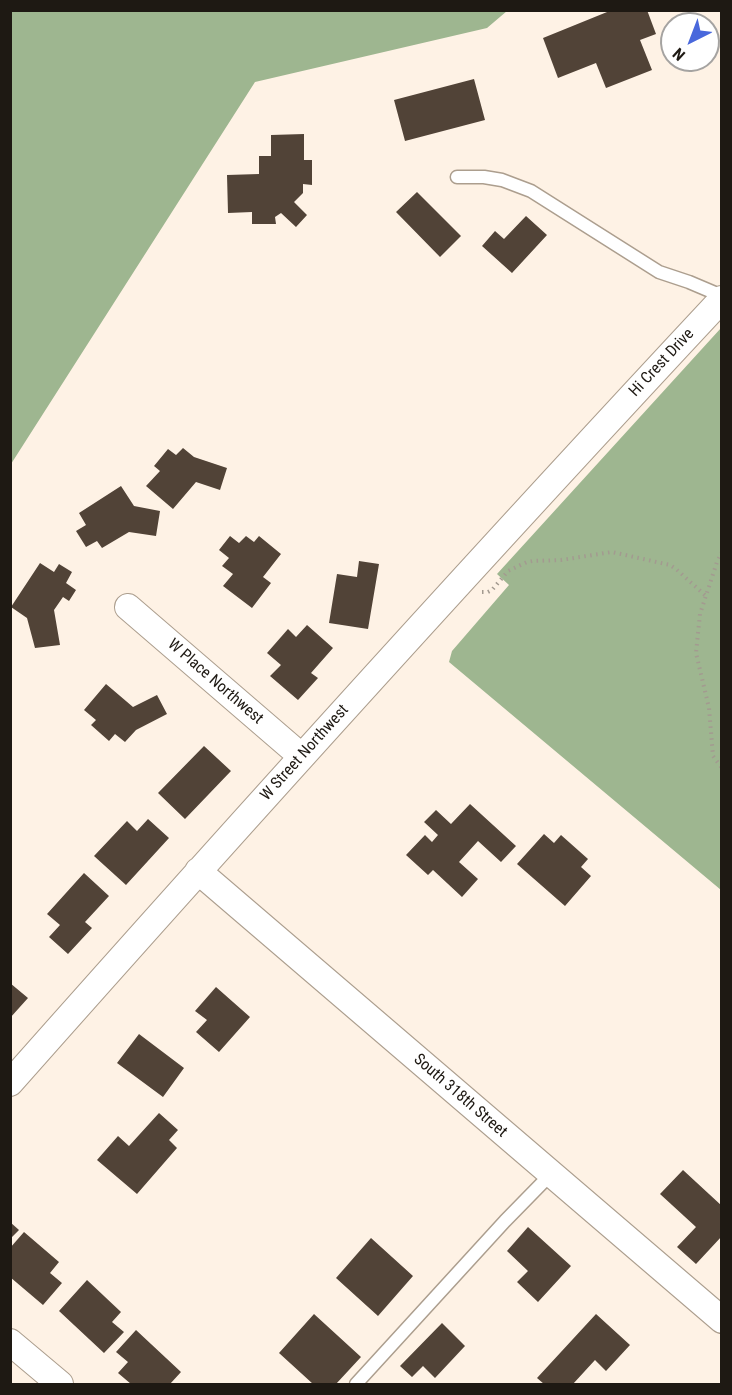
<!DOCTYPE html>
<html>
<head>
<meta charset="utf-8">
<style>
	body { margin:0 }
	#map { position:relative; width:732px; height:1395px; overflow:hidden; background:#fef2e5; font-family:"Roboto Condensed",sans-serif }
	canvas { display:block }
	.frame { position:absolute; inset:0; border:12px solid #1e1913; pointer-events:none }
	.north { position:absolute; left:660px; top:12px; width:60px; height:60px; box-sizing:border-box; background:#fff; border:2px solid #a5a3a1; border-radius:50%; rotate:222deg; font-size:16px; font-weight:700; line-height:24px; text-align:center; color:#1e1913 }
	.north::after { content:''; display:block; margin:auto; width:21px; height:27px; background:#4968dc; clip-path:polygon(50% 0,100% 100%,50% 72%,0 100%) }
</style>
</head>
<body>
<div id="map">
<canvas width="732" height="1395"></canvas>
<div class="frame"></div>
<div class="north">N</div>
</div>
<script>
const c = document.querySelector('canvas').getContext('2d');
c.lineJoin = 'round';
function fill(path, color) { c.fillStyle = color; c.fill(path, 'evenodd'); }
function stroke(path, color, width, dash) { c.strokeStyle = color; c.lineWidth = width; c.lineCap = dash ? 'butt' : 'round'; c.setLineDash(dash || []); c.stroke(path); }
function drawText(font, color, halo, rows, align = 'center') {
  c.font = font + ' "Roboto Condensed",sans-serif'; c.lineWidth = 6; c.setLineDash([]); c.textBaseline = 'middle'; c.strokeStyle = halo; c.fillStyle = color; for (const [text, x, y, turn = 0] of rows) {
    c.save(); c.translate(x, y); c.rotate((+turn || 0) * Math.PI / 180); c.textAlign = isNaN(turn) ? turn : align; if (halo) c.strokeText(text, 0, 0); c.fillText(text, 0, 0); c.restore();
  }
}
fill(new Path2D(`
	M11,10H507V11L487,28L255,82L11,464Z
	M721,328V890L449,662L452,651L509,585L497,574Z`), '#9eb690');
fill(new Path2D(`
	M612,10H647L656,34L640,40L652,70L606,88L596,63L558,78L543,38Z
	M474,79L485,120L405,141L394,100Z
	M304,134V160H312V185L303,184V193L294,202L307,215L296,227L281,213L275,217L276,224H252V212L228,213L227,175L259,174V156H271V135Z
	M417,192L461,236L440,257L396,212Z
	M526,216L547,235L512,273L482,246L495,231L504,239Z
	M183,448L194,457L227,468L220,490L196,482L173,509L146,486L160,471L154,466L168,449L176,455Z
	M121,486L134,506L160,511L156,536L129,532L102,548L97,541L86,547L76,531L86,525L79,513Z
	M230,536L239,543L246,536L254,542L259,536L281,554L263,577L271,583L252,608L223,586L233,574L222,566L229,558L219,550Z
	M359,561L379,564L368,629L329,623L337,574L357,577Z
	M40,563L54,572L59,564L72,572L66,583L76,590L69,601L63,597L54,610L60,645L35,648L27,618L11,607Z
	M307,625L333,648L311,673L318,678L298,700L270,676L281,665L267,653L288,629L296,637Z
	M106,684L133,707L157,695L167,714L136,730L125,742L115,734L109,741L91,725L96,720L84,710Z
	M204,746L231,771L185,819L158,793Z
	M470,804L516,846L501,862L478,841L459,862L478,879L462,897L433,870L428,875L406,855L425,835L432,842L438,835L424,822L436,810L451,824Z
	M148,819L169,838L126,885L94,856L127,821L137,831Z
	M544,834L554,843L561,835L588,859L581,867L591,876L565,906L517,864Z
	M84,873L109,896L85,922L92,928L68,954L49,937L60,925L47,914Z
	M10,983L28,998L10,1018Z
	M216,987L250,1017L219,1052L196,1032L207,1020L195,1011Z
	M139,1034L184,1068L163,1097L117,1063Z
	M159,1113L178,1130L169,1140L177,1148L137,1194L97,1160L118,1136L129,1146Z
	M683,1170L722,1206V1236L696,1264L677,1247L696,1227L660,1194Z
	M10,1222L19,1230L10,1239Z
	M528,1227L571,1266L538,1302L517,1282L528,1271L507,1251Z
	M24,1232L59,1262L50,1273L62,1283L43,1305L10,1277V1248Z
	M371,1238L413,1276L378,1316L336,1278Z
	M87,1280L121,1312L112,1322L124,1332L104,1353L59,1311Z
	M314,1314L361,1357L336,1384H313L279,1353Z
	M596,1314L630,1345L606,1371L595,1360L573,1384H544L537,1378Z
	M442,1323L465,1346L435,1378L423,1366L412,1377L400,1366Z
	M136,1330L181,1372L170,1384H131L118,1373L128,1362L116,1352Z`), '#514337');
const service = new Path2D(`
	M457,177H484L502,180L531,191L659,272L689,282L722,296
	M356,1384L505,1221L551,1174`);
const minor = new Path2D(`
	M128,607L301,756
	M198,871L722,1320
	M10,1083C244,819 481,557 722,299
	M10,1342L60,1384`);
stroke(service, '#ac9e8e', 15);
stroke(minor, '#ac9e8e', 28);
stroke(new Path2D(`
	M722,552L717,562L700,614L696,653L709,708L713,756L722,768
	M482,592H488L492,590L508,571L527,562L533,561L561,560L612,552L670,565L676,569L706,596`), '#a39a90', 4, [1.5, 4.5]);
stroke(service, '#fff', 12);
stroke(minor, '#fff', 26);
drawText('16px', '#1e1913', '#fff', [
	["Hi Crest Drive",662,363,-47],
	["W Place Northwest",215,682,41],
	["W Street Northwest",305,753,-48],
	["South 318th Street",460,1096,41]
]);
</script>
</body>
</html>
